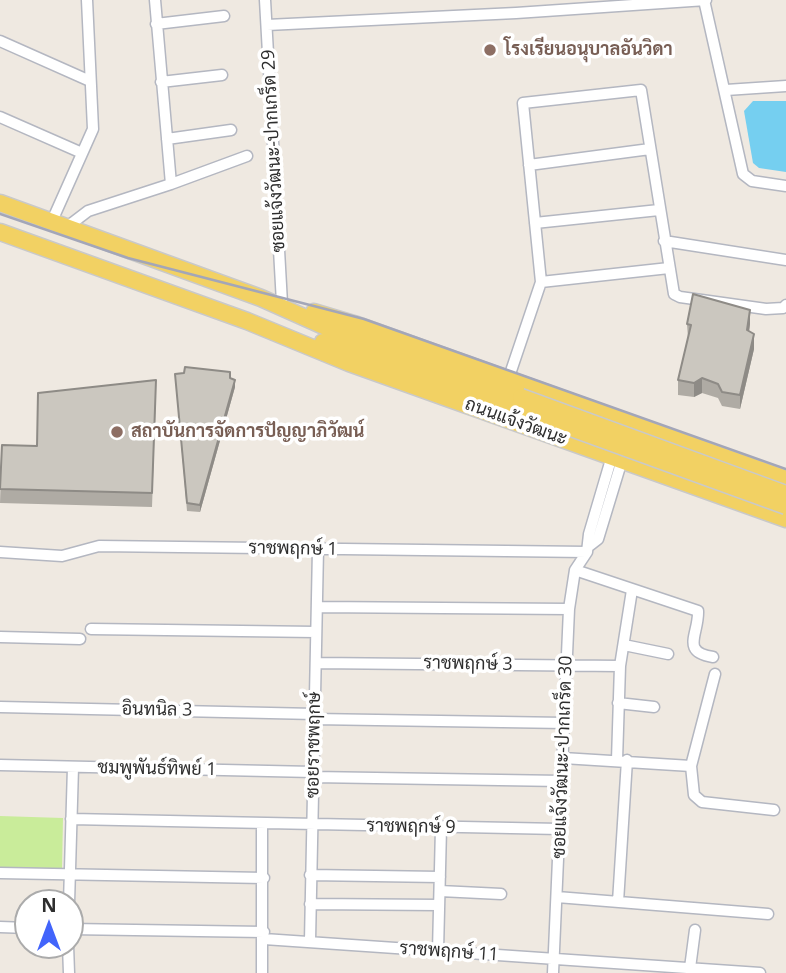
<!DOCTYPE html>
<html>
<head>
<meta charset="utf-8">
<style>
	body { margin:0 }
	#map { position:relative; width:786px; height:973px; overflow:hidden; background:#efe9e1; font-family:"Open Sans",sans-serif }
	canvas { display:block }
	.north { position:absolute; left:14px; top:889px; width:70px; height:70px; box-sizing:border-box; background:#fff; border:2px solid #ababab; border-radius:50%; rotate:0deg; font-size:19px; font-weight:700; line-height:28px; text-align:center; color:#2e2e2e }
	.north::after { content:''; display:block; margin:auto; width:24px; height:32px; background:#4264fb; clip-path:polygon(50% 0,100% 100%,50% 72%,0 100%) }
</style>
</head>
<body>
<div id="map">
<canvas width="786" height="973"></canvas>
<div class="north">N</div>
</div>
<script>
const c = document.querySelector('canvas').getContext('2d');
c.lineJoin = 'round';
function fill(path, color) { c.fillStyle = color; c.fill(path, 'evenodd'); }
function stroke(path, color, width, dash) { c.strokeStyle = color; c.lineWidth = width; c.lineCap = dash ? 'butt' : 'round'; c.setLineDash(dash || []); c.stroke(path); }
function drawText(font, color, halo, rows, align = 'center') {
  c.font = font + ' "Open Sans",Sarabun,sans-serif'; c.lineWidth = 7; c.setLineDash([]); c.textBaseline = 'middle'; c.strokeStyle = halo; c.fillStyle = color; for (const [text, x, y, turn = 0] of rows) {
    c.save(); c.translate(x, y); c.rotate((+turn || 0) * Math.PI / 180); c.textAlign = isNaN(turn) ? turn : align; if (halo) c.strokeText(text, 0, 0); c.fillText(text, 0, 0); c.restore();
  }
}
fill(new Path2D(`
	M0,816L63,818L62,869L0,868Z`), '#c9ec9a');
fill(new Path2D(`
	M753,101H786V172L759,168L753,163L744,111Z`), '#75cff0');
const street = new Path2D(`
	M265,0L282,303
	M704,0L743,174L752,181L786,186
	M156,24L224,16
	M267,25L516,13L706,0
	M0,41L90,81
	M161,82L222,75
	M726,90L786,86
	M0,117L82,153
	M167,139L231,130
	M529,165L650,149
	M171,184L247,156
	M52,221L93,129L87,0
	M535,223L659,210
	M67,227L88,211L171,184L155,0
	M664,241L786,260
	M541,282L669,268
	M508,380L541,282L523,103L641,90L674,294L680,297L766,309L783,308L786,305
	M589,546L598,539L622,460
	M0,552L62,556L99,546L587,552
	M575,570L698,611C699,634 680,652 713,657
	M317,607L569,609
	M91,629L316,632
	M0,637L80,639
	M624,645L668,654
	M316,663L620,666
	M715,674L691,766L694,795L702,802L774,810
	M618,703L654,707
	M0,707L315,714
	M314,719L565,723
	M563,758L691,766
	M617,760L620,666L632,590
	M0,765L313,772
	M313,777L562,781
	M71,819L560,829
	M262,823V973
	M0,873L264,878
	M310,875L440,877
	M440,891L501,894
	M557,897L768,914
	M618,902L627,760
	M69,903L73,767
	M310,904L439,905
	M0,927L28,928
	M70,929L264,932
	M264,939L760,973
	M310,941L318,549
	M68,945L69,973
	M438,951L441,828
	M690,968L695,930
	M553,973L569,609L575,570L587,552L589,534L612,456`);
const primary = new Path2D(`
	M0,203L261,298L355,340L521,397
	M0,232L247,321L349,363L786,519
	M314,312L354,324L786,479
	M323,342L516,408`);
stroke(street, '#b4b7c1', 13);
stroke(primary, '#c9c9c9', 19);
stroke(street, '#fff', 10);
stroke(primary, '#f2d163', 16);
stroke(new Path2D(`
	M0,214L128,258L364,319L786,469`), '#a3a6b8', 2.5);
const primaryBridge = new Path2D(`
	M521,397L786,494
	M516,408L786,506`);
stroke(primaryBridge, '#c9c9c9', 19, []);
stroke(primaryBridge, '#f2d163', 16);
fill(new Path2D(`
	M687,324H750L749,332L754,349L740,409L722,406L718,398L702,393L694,397L678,395V380L688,338Z
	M175,374L230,378L235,387L200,512L187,511Z
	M156,394L152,507L0,503L2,445L37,446Z`), '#afaba4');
fill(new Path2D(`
	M750,310V324L747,345V330Z
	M754,334V349L740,409V395Z
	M702,378V393L694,397V383Z
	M235,380V387L200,512V505Z`), '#8e8b86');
const building = new Path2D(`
	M693,294L750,310L747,330L754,334L740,395L722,392L718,384L702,378L694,383L678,380L691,325L687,324Z
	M185,367L230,372V378L235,380L200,505L187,503L175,374L184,373Z
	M156,380L152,493L0,489L2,445L37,446L38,393Z`);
fill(building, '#cbc7bf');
stroke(building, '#8e8b86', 2);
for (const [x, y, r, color] of [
	[490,50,7,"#8d6e63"],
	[117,432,7,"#8d6e63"]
]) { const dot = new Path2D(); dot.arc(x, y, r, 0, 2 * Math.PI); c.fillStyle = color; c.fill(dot); stroke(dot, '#fff', 2.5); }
drawText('bold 18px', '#785e54', '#fff', [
	["โรงเรียนอนุบาลอันวิดา",504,50],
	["สถาบันการจัดการปัญญาภิวัฒน์",131,432]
], 'left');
drawText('18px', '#2e2e2e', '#fff', [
	["ซอยแจ้งวัฒนะ-ปากเกร็ด 29",274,151,-93],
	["ถนนแจ้งวัฒนะ",516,422,20],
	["ราชพฤกษ์ 1",293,549,1],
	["ราชพฤกษ์ 3",468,664,1],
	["อินทนิล 3",157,710,1],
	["ซอยราชพฤกษ์",314,745,-89],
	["ซอยแจ้งวัฒนะ-ปากเกร็ด 30",563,757,-88],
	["ชมพูพันธ์ทิพย์ 1",157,769,1],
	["ราชพฤกษ์ 9",411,827,1],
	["ราชพฤกษ์ 11",449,952,4]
]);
</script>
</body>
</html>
